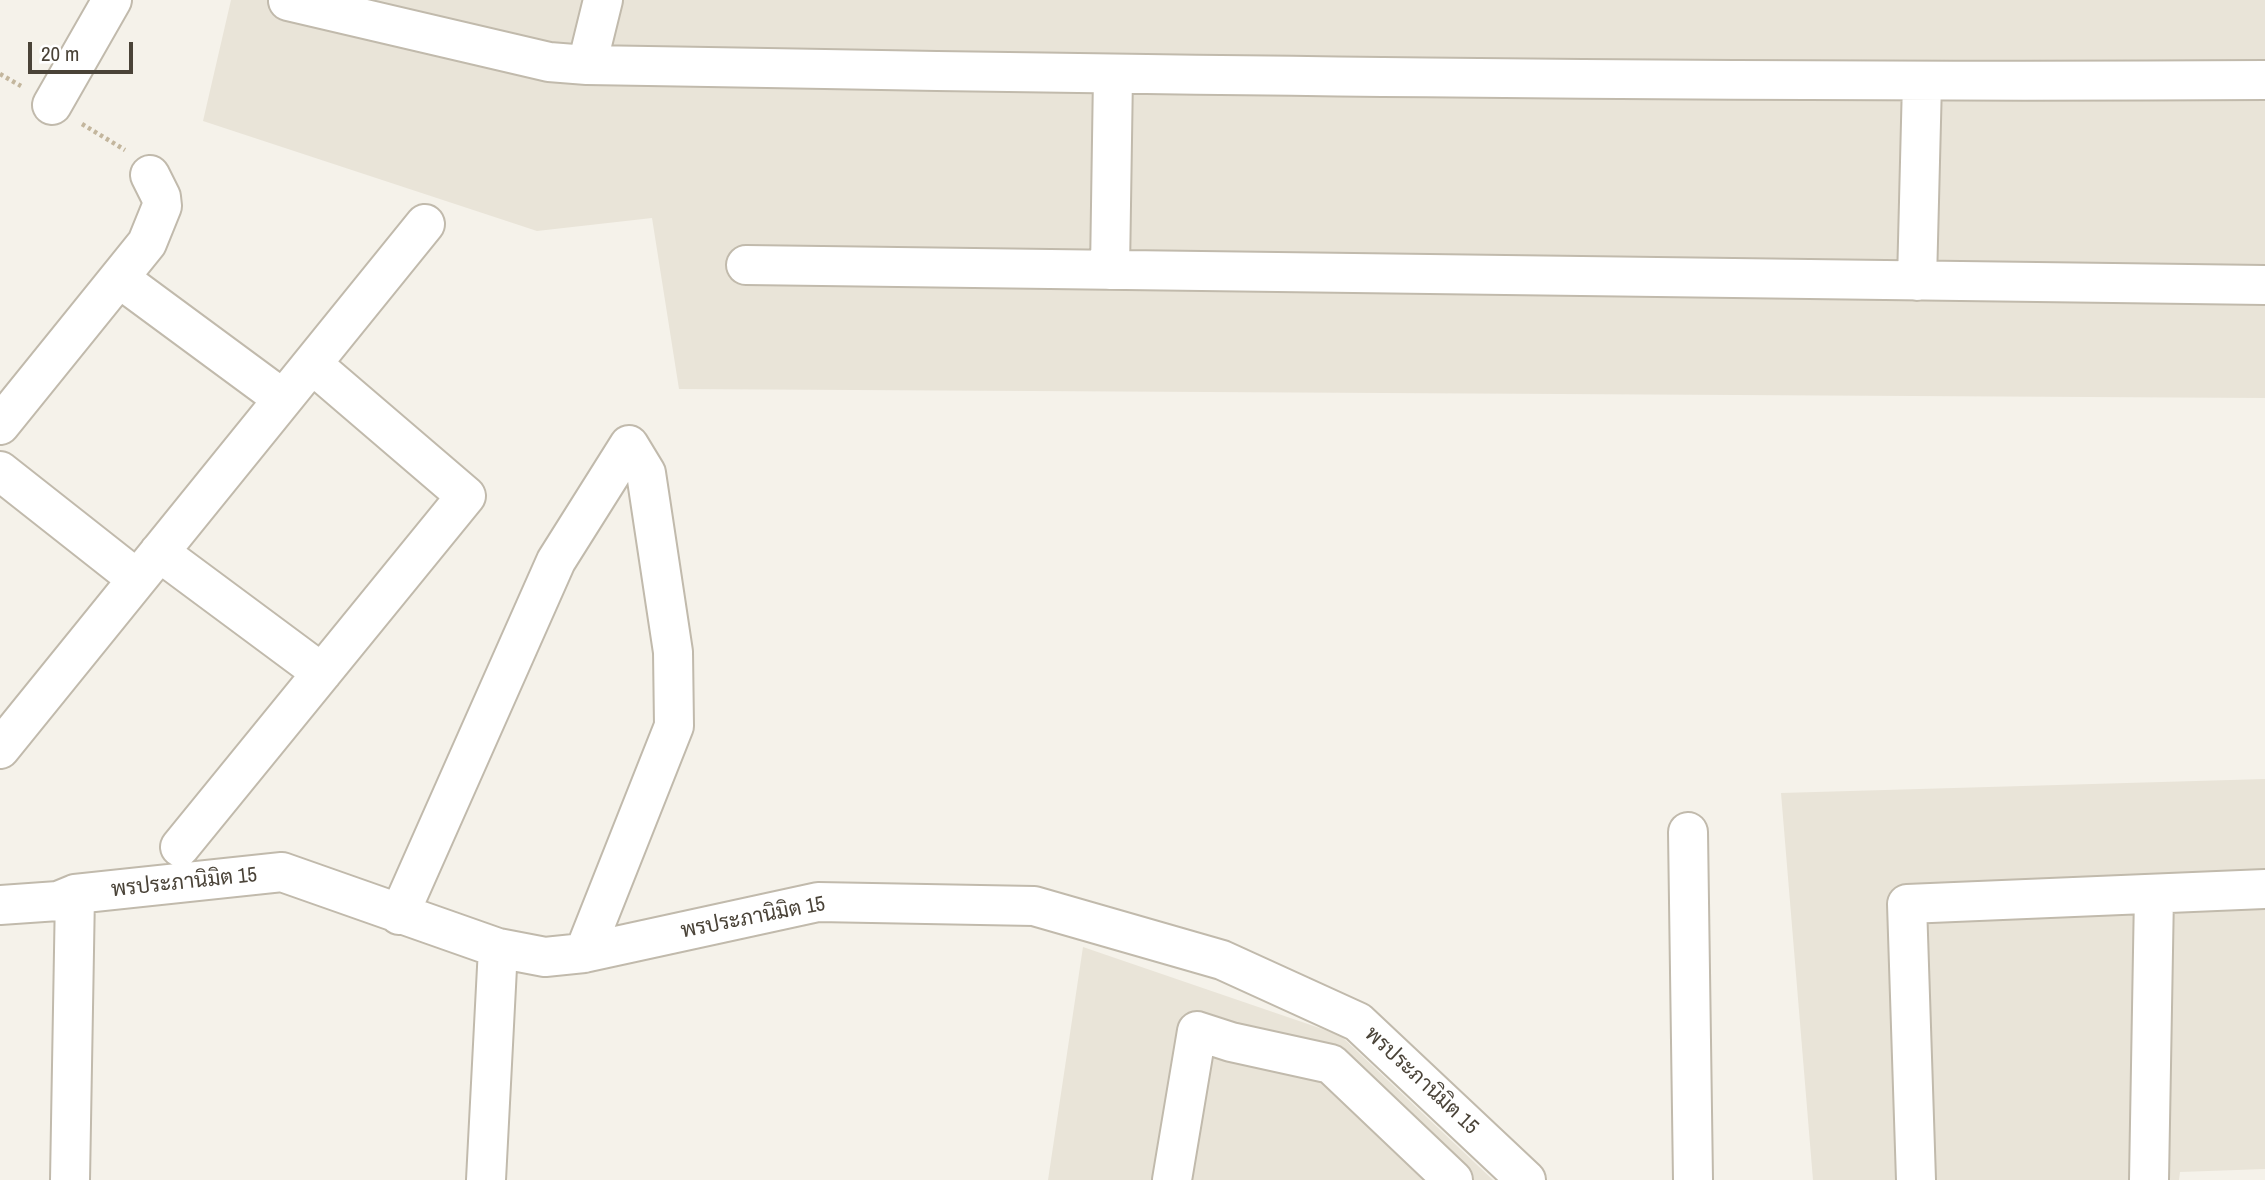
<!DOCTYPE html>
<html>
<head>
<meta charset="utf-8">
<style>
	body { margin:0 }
	#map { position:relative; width:2265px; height:1180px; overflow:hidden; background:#f5f2ea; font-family:"Archivo Narrow",sans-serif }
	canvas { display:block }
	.scale { position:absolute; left:28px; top:42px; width:105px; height:32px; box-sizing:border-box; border:4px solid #4a4338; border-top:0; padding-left:9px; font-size:21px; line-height:24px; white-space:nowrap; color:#4a4338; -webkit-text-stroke:5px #fff; paint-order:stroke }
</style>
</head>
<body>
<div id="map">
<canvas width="2265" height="1180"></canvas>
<div class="scale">20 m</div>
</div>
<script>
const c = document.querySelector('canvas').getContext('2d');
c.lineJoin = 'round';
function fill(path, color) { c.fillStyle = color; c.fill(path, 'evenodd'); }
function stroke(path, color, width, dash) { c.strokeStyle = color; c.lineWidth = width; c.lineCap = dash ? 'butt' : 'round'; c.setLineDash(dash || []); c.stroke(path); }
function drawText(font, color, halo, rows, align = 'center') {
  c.font = font + ' "Archivo Narrow",Sarabun,sans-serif'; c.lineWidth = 5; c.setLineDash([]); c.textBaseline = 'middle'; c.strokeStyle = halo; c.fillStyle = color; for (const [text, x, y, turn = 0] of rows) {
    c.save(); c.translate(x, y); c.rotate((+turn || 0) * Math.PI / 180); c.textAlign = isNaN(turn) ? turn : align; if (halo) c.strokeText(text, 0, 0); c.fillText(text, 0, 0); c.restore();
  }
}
fill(new Path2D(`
	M231,0H2265V398L679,389L652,218L537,231L203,121Z
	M2265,779V1169L2180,1172L2179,1180H1813L1781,793Z
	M1083,947L1340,1035L1493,1180H1048Z`), '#e9e4d8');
const street = new Path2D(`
	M288,1L549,62L587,65C1147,75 1706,83 2265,80
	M587,65L603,0
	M52,105L112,0
	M746,265L2265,285
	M1110,270L1113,75
	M119,278L283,399
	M1917,281L1922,82
	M0,425L147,243L162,206L161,197L150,175
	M0,471L137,579
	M159,552L322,673
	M0,749L425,224
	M1688,832L1693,1180
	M180,847L466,496L312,364
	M0,905L58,901L75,894L282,872L498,948L545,957L584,953L818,902L1034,906L1222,960L1358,1022L1526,1180
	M399,915L556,561L629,445L646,473L673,652L674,726L584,953
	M70,1180L75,894
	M486,1180L498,948
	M1172,1180L1197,1031L1231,1042L1331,1064L1453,1180
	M1916,1180L1907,904L2265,889
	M2149,1180L2154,894`);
stroke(street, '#c1baac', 42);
stroke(new Path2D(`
	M0,74L21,86
	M82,124L125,150`), '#c3b69d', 4.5, [3.5, 3.5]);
stroke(street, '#fff', 38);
drawText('21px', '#4a4338', '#fff', [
	["พรประภานิมิต 15",184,883,-6],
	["พรประภานิมิต 15",753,918,-11],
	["พรประภานิมิต 15",1421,1081,43]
]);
</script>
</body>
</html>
